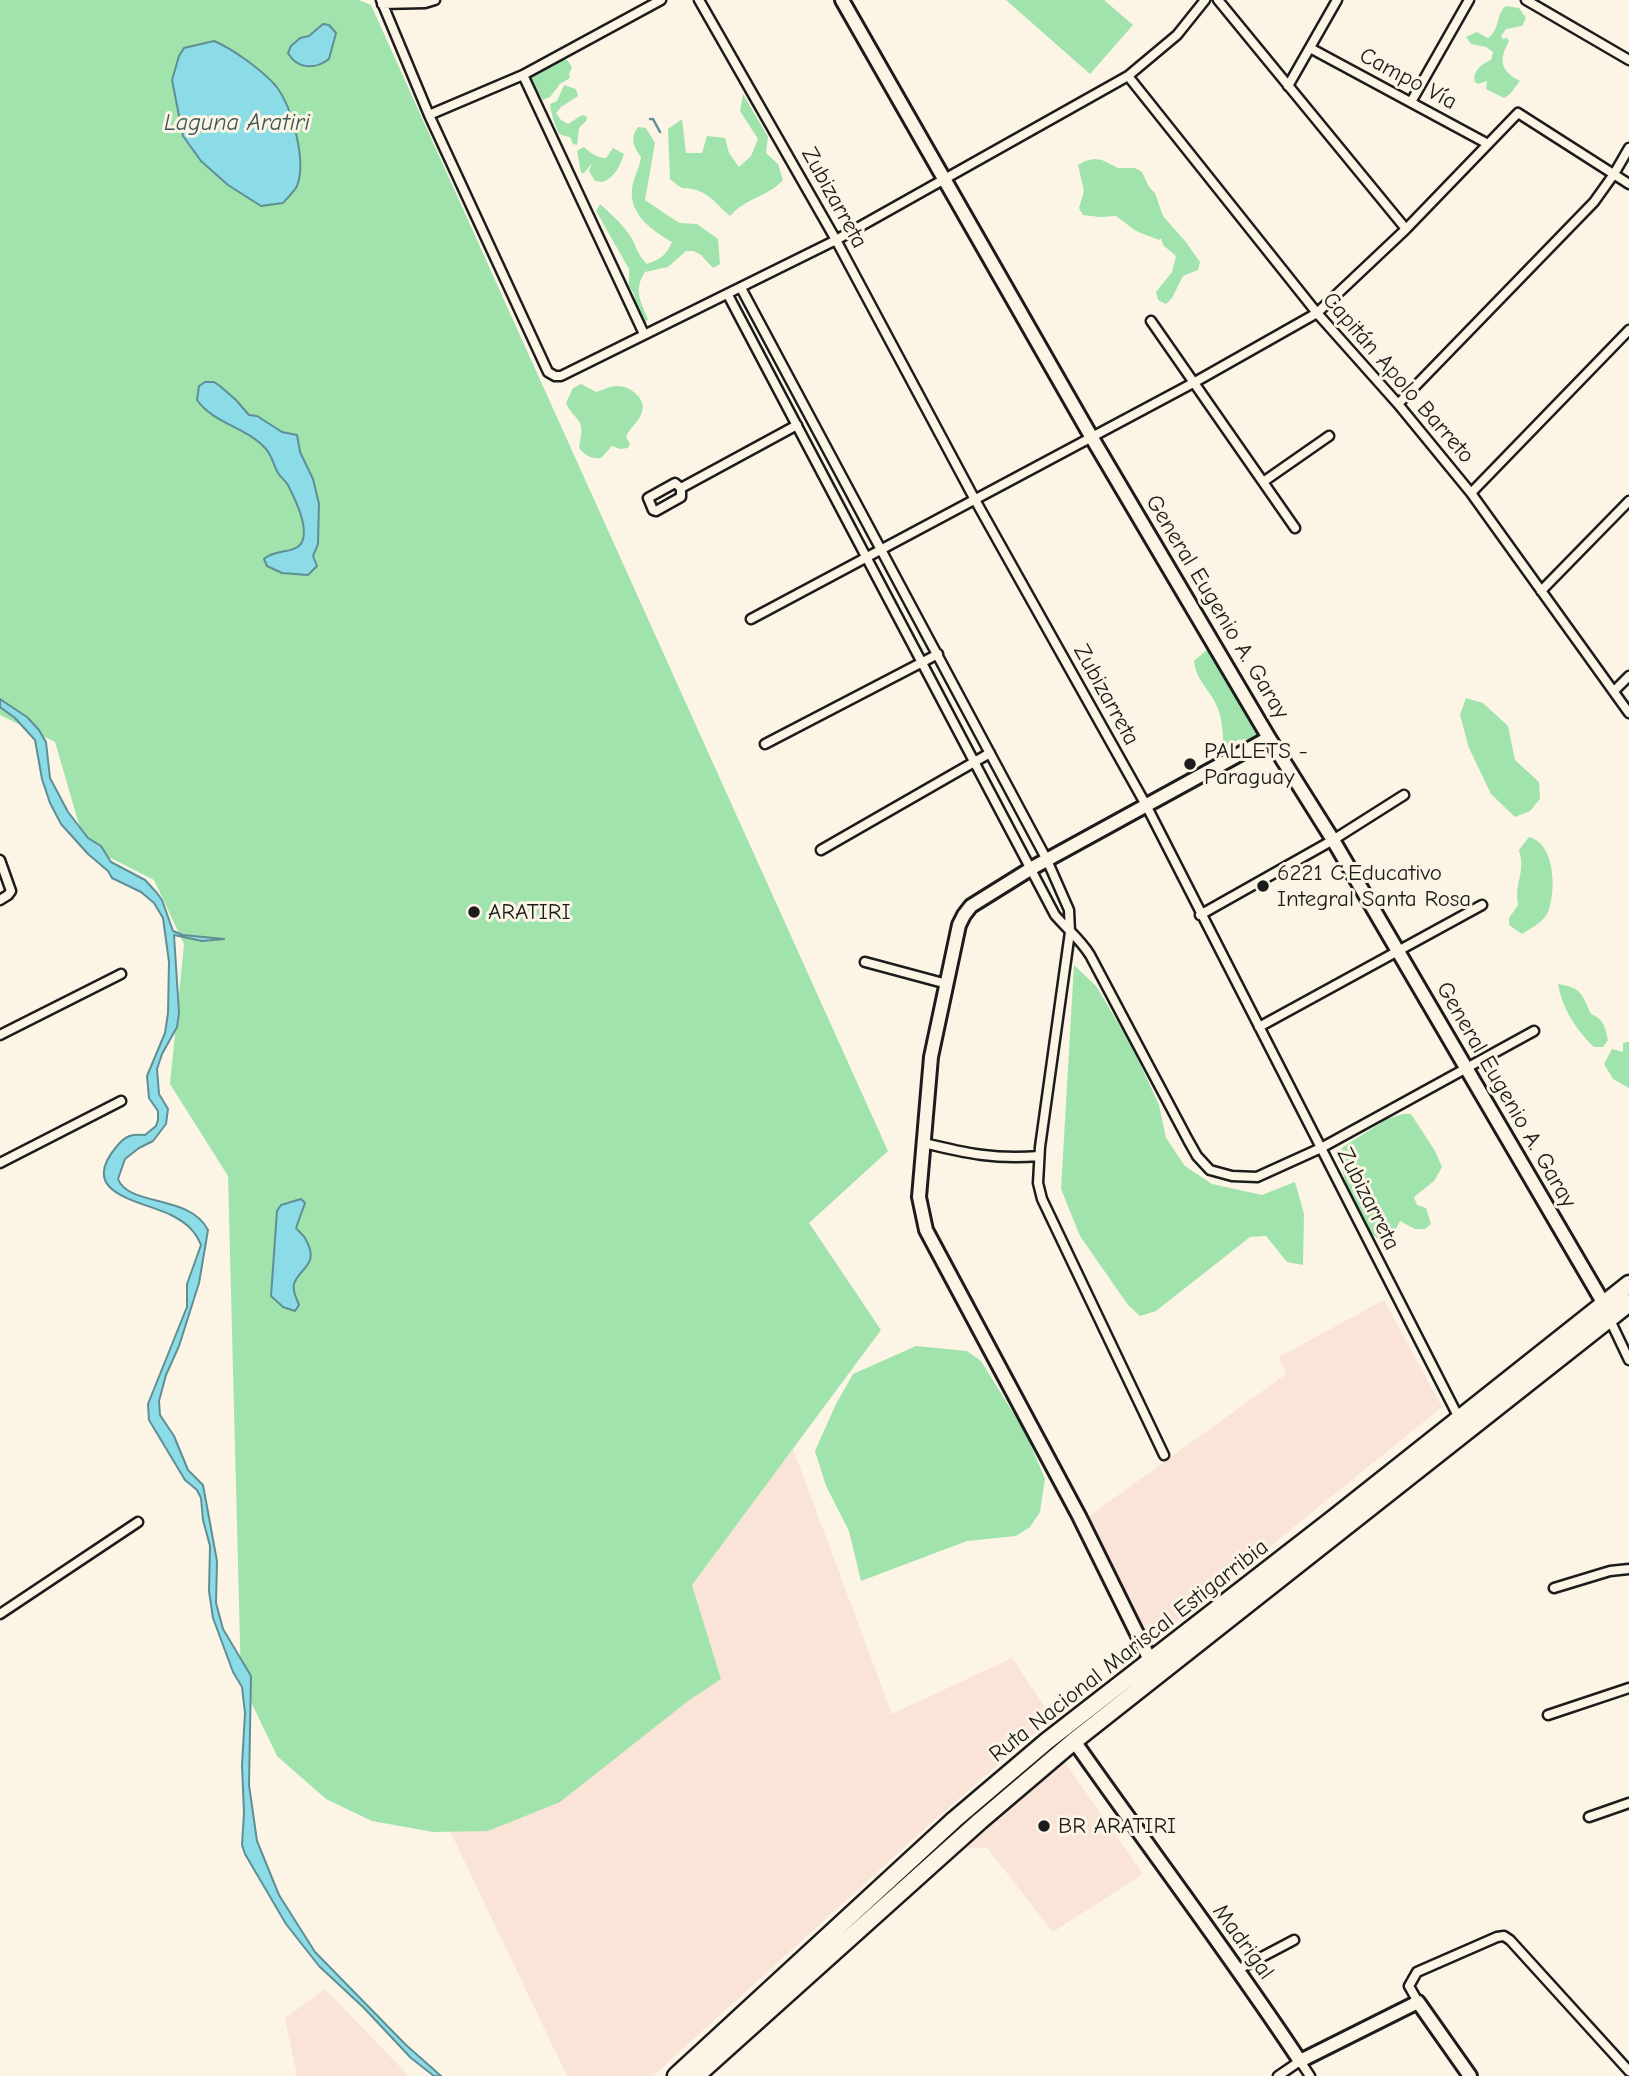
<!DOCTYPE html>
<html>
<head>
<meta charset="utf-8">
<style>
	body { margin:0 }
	canvas { display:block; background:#fcf5e5 }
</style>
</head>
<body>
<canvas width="1629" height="2076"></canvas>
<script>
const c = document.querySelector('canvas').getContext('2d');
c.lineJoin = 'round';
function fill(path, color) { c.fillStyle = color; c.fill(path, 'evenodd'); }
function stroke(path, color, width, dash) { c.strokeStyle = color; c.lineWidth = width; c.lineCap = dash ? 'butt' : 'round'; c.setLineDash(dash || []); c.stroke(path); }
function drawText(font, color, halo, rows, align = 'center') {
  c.font = font + ' "Comic Neue",sans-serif'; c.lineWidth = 6; c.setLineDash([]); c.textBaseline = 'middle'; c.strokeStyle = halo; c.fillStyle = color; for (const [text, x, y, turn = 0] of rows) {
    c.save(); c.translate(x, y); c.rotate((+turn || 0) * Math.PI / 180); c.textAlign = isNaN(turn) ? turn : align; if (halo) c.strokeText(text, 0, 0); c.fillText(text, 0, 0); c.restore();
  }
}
fill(new Path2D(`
	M1384,1300L1442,1407L1147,1646L1081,1522L1286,1374L1279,1357Z
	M793,1449L892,1714L1012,1658L1052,1718L931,1823L653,2076H567L450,1831H488L721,1679L692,1585Z
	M1063,1760L1143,1874L1053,1932L987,1848H958Z
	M325,1989L409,2076H297L285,2018Z`), '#fae3d7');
fill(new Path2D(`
	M0,0H359L371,5L888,1151L809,1223L881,1330L692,1585L721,1679L688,1701L560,1802L488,1831L433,1832L372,1821L326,1799L277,1756L241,1681L228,1176L170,1084L184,944L154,880L85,845L55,742L0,715Z
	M1006,0H1104L1133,25L1090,74Z
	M1506,6L1519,8L1526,18L1522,26L1506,29L1501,36L1503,39L1507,38L1509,41C1498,61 1501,71 1520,81L1510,94L1504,98L1486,89L1487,81L1478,84L1475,82C1472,72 1482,63 1491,60L1493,52L1486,47L1471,44L1466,37L1477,32L1488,38C1500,30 1496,13 1506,6Z
	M560,58L567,60L572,67L569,74L570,78L560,84L550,97L543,100L530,79L532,75L543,71L548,63Z
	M564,85L576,89L578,96L561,107L556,113L561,120L568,124L582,115L586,116L587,120L579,128L577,145L573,144L570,137C566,136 561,136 559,133C556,129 550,109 550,104L557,101Z
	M743,94L768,137L766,153L778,164L783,180C766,198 747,197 730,216C720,208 712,196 699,191C683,185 687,194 670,179L668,129L682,119L686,153H702L707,136L725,138L729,153L739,167L751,156L758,139L740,111Z
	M638,127L646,128L655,143L645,200L673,219L680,223L697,224L718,239L720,264L713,268L701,255L694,251H686L668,267L645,272C633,290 641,302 648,319L644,326L637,311L634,294L629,286V269L596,211L600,204C610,213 621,223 629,234C636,244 637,255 647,264C660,259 666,256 672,242C653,231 629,215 632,189C633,178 640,168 641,157C633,147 630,137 638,127Z
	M584,147C590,153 598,158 606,158L613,148L624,154C620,166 615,177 603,182L595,181L589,171L592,163L584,173H581L577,151Z
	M1094,159L1102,160L1118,168H1135L1142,172L1149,187L1155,193L1163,216L1185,241L1200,262L1198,270L1183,276L1172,298L1166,304L1158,300L1156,292L1172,272L1176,256L1163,245L1161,238L1159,240L1136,231L1116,216L1100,217L1083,215L1079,208L1084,191L1078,165L1085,161Z
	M581,384L596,392C603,390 610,386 618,386C630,386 647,399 642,412C639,422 630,427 626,437L630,444L628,448L620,449L612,446L601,458C591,459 586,456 579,448C580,441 583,430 580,423C576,416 569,411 566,403L573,388Z
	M1207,650C1218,656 1218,667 1226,677C1237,690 1249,705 1264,712L1261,733L1255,738L1238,740L1223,747C1223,729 1222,712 1212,697C1204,684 1196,678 1194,661Z
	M1466,698L1483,703L1508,726L1515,760L1539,782L1540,799L1530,811L1515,817L1491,794L1469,748L1460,715Z
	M1529,837C1556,844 1556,892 1548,912C1544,922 1531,928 1522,934L1509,925V918L1518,905C1514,881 1526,874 1519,850Z
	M1074,965L1096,986L1131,1044L1159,1105L1166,1138L1185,1166L1212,1184L1262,1195L1295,1182L1304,1214L1303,1265L1287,1262L1266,1236L1250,1237L1156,1311L1140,1316L1128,1305L1080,1236L1061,1189Z
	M1558,984C1582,988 1581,993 1591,1014C1604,1019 1605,1027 1608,1040L1603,1047H1594C1576,1030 1562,1008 1558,984Z
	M1627,1042H1629V1088L1613,1079L1604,1064L1612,1049L1623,1052V1043Z
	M1403,1114H1411L1435,1151L1442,1167L1434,1181L1414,1197L1417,1205L1426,1208L1431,1224L1425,1229H1415L1400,1221L1392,1237L1384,1241C1353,1230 1346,1181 1338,1154L1343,1147L1387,1119Z
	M916,1346L967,1351L981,1361L1025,1432L1045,1479L1040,1512L1030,1527L1016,1536L967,1541L861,1581L849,1531L826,1486L815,1451L836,1404L853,1374Z`), '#a1e3ac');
const water = new Path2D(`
	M323,24L329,25L336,33L329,59C315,70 297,69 288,53L291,46L300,38L309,36Z
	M214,41C233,49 262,70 276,86C292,107 307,161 297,186C294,192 287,198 283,203L261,206L228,185L201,161L183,136L172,80L179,56L184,48Z
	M205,382H214L220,386L236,400L249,415L257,416L282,432L297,435L300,452L313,479L319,504L318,544L313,556L317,566L308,575L282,573L267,566L264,559C274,549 296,554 302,542C309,527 295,499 288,485C286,481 281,478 278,473C274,466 272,456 266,449C247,427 214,424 197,400L199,386Z
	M0,699L27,717L39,730L46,742L50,778L68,812L88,838L101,846L111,862L145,880L157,893L162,900L173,931L183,935L224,939L202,941L174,935L179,1013L177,1027L162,1054L157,1069L159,1094L168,1109L166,1124L153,1141L139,1148L125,1159L118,1179C129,1207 190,1194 208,1230L199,1283L179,1346L166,1375L159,1401L160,1415L174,1436L188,1470L203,1485L217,1561L216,1603L223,1629L251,1676L249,1785L257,1841L279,1895L315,1952L406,2045L441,2076H434L411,2058L364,2008L319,1966L286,1924L245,1854L242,1845L244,1813L242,1765L245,1713L242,1687L233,1672L213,1618L209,1591L210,1546L203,1520L201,1498L197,1490L185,1480L149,1420L148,1404L187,1307V1284L201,1245C195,1230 185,1222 171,1215C140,1200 76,1194 117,1146C126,1135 132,1134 145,1135L156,1126L158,1120V1111L149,1098L147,1076L165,1033L168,1013L169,962L163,918L154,903L141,892L112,878L108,871L88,854L61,824L50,803L42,779L35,740L15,718L0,707Z
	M301,1199L305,1203L296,1228C299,1232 304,1235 306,1240C320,1265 299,1268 294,1284C292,1291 297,1299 299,1305L295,1311L283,1307L271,1296L277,1211L281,1205Z`);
fill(water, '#8bdce6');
stroke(water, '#5f8f95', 2);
stroke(new Path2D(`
	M650,119H653L660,132`), '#5f8f95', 2.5);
const street = new Path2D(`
	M381,0L429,115L548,372L555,376H561L836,240L1128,76L1177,35L1205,0
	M699,0L836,240L974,498L1146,805L1460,1420
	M1218,0L1406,229
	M1526,0L1629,60
	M382,4L425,3L435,0
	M1310,48L1488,144
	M523,75L644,334
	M1128,76L1317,313L1398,404L1471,493L1629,713
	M1288,86L1337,0
	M1411,102L1469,0
	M429,115L523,75L661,0
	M741,288L1047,860L1069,910L1070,932L1040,1147L1038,1183L1042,1199L1164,1455
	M728,295L1055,915C1067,929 1080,939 1090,955L1188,1140L1197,1156L1210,1170L1232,1176L1257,1177L1321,1148L1534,1031
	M1151,321L1295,528
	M1398,404L1594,202L1614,174L1629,148
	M1263,482L1329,436
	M675,483L681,488V497L656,511L653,510L648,498Z
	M681,488L797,425
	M1471,493L1629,330
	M1541,591L1629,501
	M751,619L1195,382L1317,313L1406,229L1518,113L1629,184
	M1614,691L1629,676
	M765,744L938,654
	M821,850L990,753
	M0,860L11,891L8,895L0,900
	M1200,915L1333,840L1404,795
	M865,962L947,984
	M1259,1027L1482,905
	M0,1035L121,974
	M924,1143C965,1153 996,1160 1039,1156
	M0,1163L121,1101
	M1610,1320L1629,1360
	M1554,1588L1610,1571L1629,1569
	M0,1614L138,1522
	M1548,1715L1629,1688
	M1589,1817L1629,1803
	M1239,1969L1294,1940
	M1418,2002L1409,1986L1417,1972L1497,1937L1504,1936L1510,1940L1629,2071
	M1278,2076L1300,2061L1310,2076`);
const secondary = new Path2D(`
	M842,0L1092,438L1269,738L1333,840L1604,1304
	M1154,1668L1079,1516L926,1230L919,1197L931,1057L959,925L964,915L971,906L1032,868L1269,738
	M1074,1741C1149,1848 1228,1952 1300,2061L1418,2002L1470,2076`);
const highway = new Path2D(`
	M676,2076L954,1820L1047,1741L1334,1518L1629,1284
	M696,2076L980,1821L1074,1741L1629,1303`);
stroke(street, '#1c1c1c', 13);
stroke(secondary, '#1c1c1c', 18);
stroke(highway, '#1c1c1c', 21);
stroke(street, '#fcf5e5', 8);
stroke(secondary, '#fcf5e5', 12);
stroke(highway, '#fcf5e5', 16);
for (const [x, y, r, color] of [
	[1190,764,7,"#1c1c1c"],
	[1263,886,7,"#1c1c1c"],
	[474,912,7,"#1c1c1c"],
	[1044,1826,7,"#1c1c1c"]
]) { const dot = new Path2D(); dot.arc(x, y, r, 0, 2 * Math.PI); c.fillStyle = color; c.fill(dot); stroke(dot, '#fcf5e5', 2.5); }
drawText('23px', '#1c1c1c', '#fcf5e5', [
	["Campo Vía",1408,79,28],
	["Zubizarreta",834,198,61],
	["Capitán Apolo Barreto",1398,378,49],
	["General Eugenio A. Garay",1217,607,59],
	["Zubizarreta",1106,695,61],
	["General Eugenio A. Garay",1506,1095,60],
	["Zubizarreta",1368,1199,63],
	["Ruta Nacional Mariscal Estigarribia",1129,1651,-38],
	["Madrigal",1243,1942,54]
]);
drawText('23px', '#1c1c1c', '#fcf5e5', [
	["PALLETS -",1204,751],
	["Paraguay",1204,777],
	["6221 C.Educativo",1277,873],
	["Integral Santa Rosa",1277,899],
	["ARATIRI",488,912],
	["BR ARATIRI",1058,1826]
], 'left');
drawText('italic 24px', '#3d5659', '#fcf5e5', [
	["Laguna Aratiri",237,123]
]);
</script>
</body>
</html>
